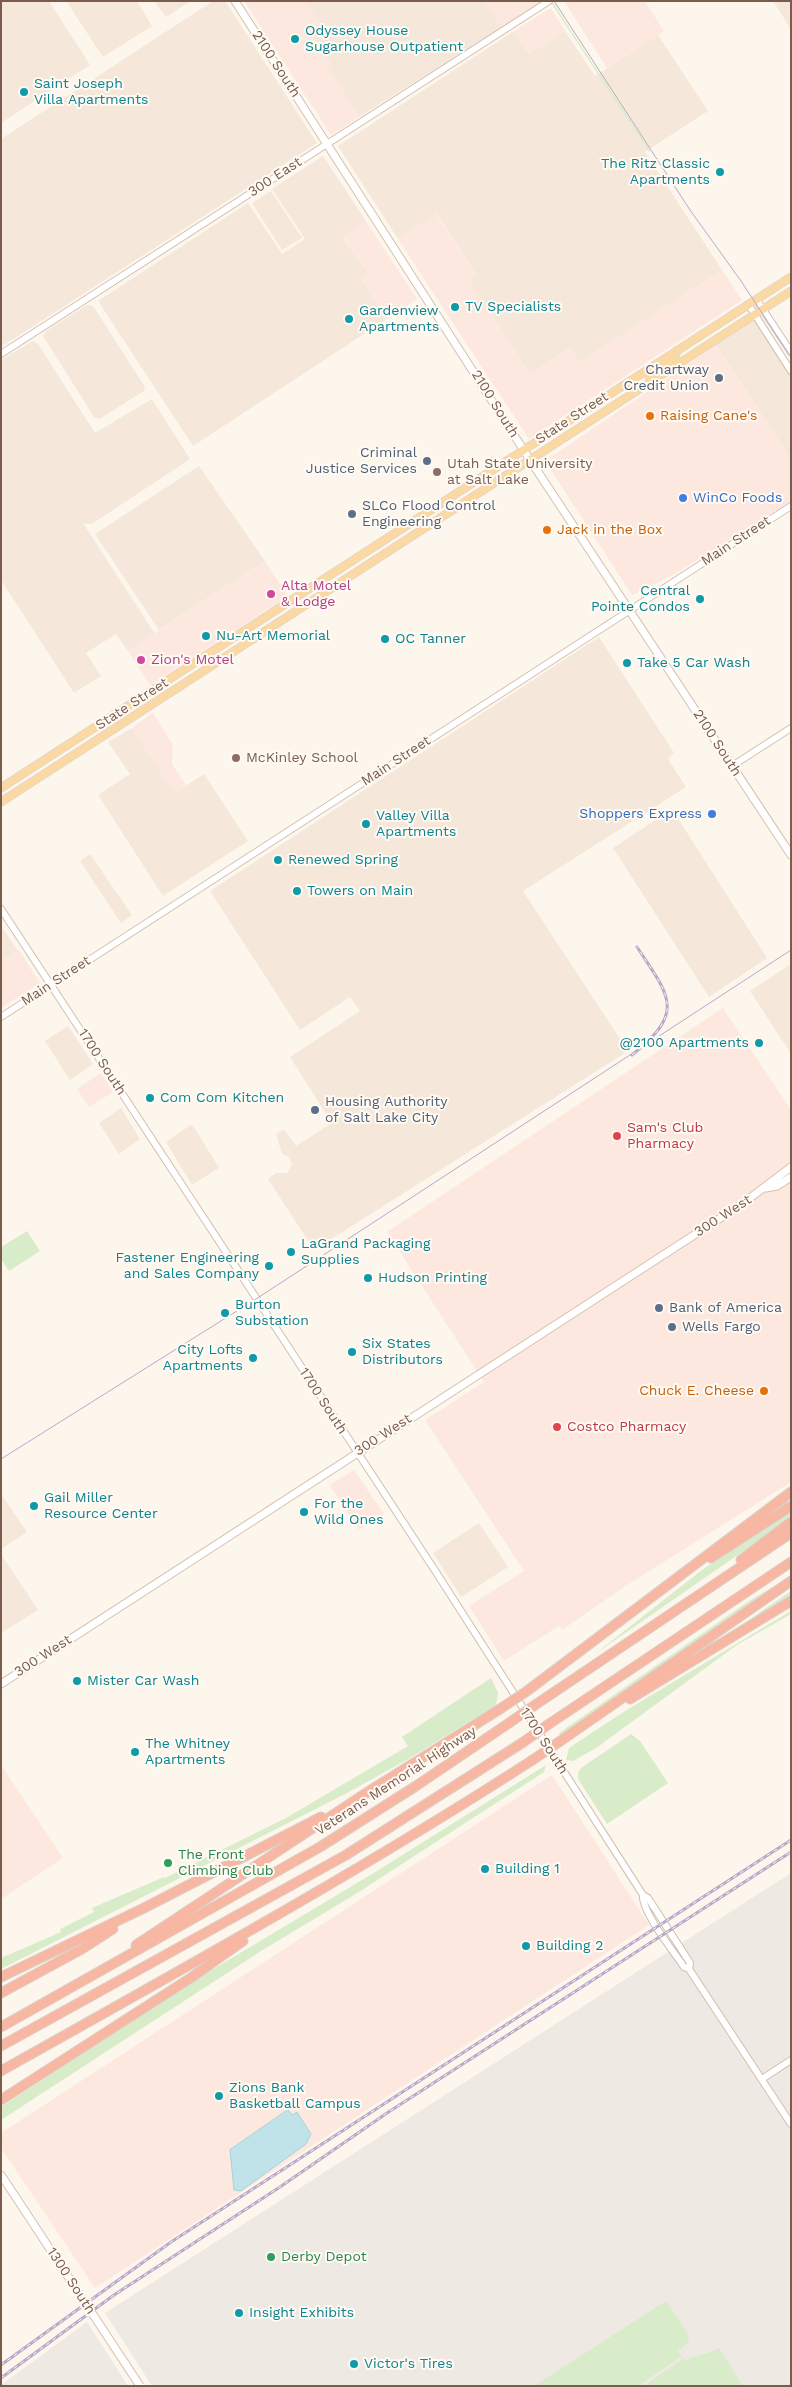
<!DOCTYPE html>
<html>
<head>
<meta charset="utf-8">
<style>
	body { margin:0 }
	#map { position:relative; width:792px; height:2387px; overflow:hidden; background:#fdf6ec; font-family:"Work Sans",sans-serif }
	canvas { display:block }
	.frame { position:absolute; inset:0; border:2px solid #7a5c4d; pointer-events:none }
</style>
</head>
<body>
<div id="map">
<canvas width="792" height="2387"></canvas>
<div class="frame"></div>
</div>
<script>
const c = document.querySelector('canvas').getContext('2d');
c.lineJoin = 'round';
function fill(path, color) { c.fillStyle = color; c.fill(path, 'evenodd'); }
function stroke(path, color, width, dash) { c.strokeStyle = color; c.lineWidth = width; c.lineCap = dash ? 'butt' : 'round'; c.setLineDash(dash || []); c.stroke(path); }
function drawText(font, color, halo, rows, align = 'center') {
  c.font = font + ' "Work Sans",sans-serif'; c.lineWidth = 4; c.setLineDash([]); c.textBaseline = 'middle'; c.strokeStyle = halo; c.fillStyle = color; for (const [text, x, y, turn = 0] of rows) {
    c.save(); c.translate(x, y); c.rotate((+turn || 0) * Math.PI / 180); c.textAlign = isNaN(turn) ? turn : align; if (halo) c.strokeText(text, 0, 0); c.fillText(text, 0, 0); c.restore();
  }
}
fill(new Path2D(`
	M1,1H49L90,65L1,123Z
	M66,1H137L152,26L103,57Z
	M154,1H191L166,17Z
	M213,1H225L317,143L1,347V139Z
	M305,1H485L502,27L359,117L326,66L330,63L313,37L323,30Z
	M773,1H791V29Z
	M514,31L529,54L565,31L595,76L658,35L708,111L645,152L722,270L579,363L570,348L530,374L468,280L476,274L437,214L398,239L338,146Z
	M323,156L366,221L343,237L369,275L362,280L387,319L193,446L98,301L248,203L282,254L305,239L272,189Z
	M271,191L302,238L282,250L252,203Z
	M87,305L93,306L145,387L144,391L99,419L94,417L43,336L46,331Z
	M755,318L791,373V459L716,345Z
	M33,341L38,344L95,433L152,399L190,459L92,524L83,523L155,634L128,651L116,634L86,653L101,676L74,693L1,580V360Z
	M199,466L265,561L159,630L95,534Z
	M599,637L674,753L668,759L686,787L523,891L628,1051L314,1250L268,1179L276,1173H287L292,1165L289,1157L282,1154L276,1134L284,1129L296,1146L332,1123L290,1057L360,1011L350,997L300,1030L210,891Z
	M132,728L175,793L204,774L248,841L163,896L98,795L130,774L108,742Z
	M672,809L767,958L709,997L613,848Z
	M90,854L132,915L121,923L80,861Z
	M1,926L18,951L1,961Z
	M791,964V1054L750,991Z
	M68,1026L93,1064L70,1080L45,1041Z
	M121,1108L140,1139L119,1154L99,1123Z
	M192,1124L219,1168L192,1185L166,1142Z
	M1,1494L27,1532L1,1549Z
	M479,1523L508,1567L461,1597L433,1553Z
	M1,1554L38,1610L1,1633Z`), '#f5e8da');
fill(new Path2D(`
	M244,1H305L323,30L313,37L330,63L327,66L359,117L331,135Z
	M485,1H542L502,27Z
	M564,1H645L664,31L607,68Z
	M551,8L565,31L529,54L514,31Z
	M436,214L476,274L468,280L530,374L570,348L580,362L722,270L742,300L529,439L398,239Z
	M366,221L417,299L387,319L362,280L369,275L343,236Z
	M716,345L791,459V501L675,574L632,595L545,461Z
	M265,561L288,596L150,685L128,651Z
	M153,713L173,745L172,764L186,785L175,793L132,728Z
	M19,950L40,983L1,1008V961Z
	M723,1008L791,1110V1482L624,1587L562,1630L559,1626L504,1661L469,1606L524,1571L425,1420L484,1382L387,1232Z
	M101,1073L113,1092L89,1107L77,1089Z
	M354,1470L384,1514L359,1530L330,1485Z
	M1,1765L63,1858L1,1899Z
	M552,1775L649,1925L95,2288L1,2148V2133Z`), '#fde8e0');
fill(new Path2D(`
	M791,1873V2386H152L105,2313Z
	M87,2322L128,2386H1V2385Z`), '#efe9e4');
fill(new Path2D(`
	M553,3L650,151L649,152L552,4Z
	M27,1231L40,1251L9,1271L1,1259V1247Z
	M791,1510V1518L595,1654L702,1570Z
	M791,1576V1579L560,1735L559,1733L749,1601Z
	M791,1591V1598L724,1637Z
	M791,1611V1614L737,1645L596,1748L573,1761L566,1760L569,1748L625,1711Z
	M491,1678L498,1693L496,1705L410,1758L347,1793L1,1969V1958L61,1932L60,1929L94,1912L92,1908L164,1877L165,1878L286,1818L408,1746L402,1737Z
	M631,1734L640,1741L668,1783L607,1824L578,1779V1773L581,1768Z
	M546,1765L544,1772L354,1895L261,1951L1,2120V2108L4,2105L195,1980L377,1871Z
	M666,2301L688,2334L689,2342L678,2351L682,2356L638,2386H534Z
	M719,2348L743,2386H644L684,2358L685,2361C697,2354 708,2355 719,2348Z`), '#d8ecc9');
const water = new Path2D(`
	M288,2110L292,2115L297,2112L311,2134L306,2144L241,2191L234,2190L230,2150Z`);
fill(water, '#bfe3e8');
stroke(water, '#a5d3da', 1);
const tertiary = new Path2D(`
	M756,299L791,352
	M748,304L791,371
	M1,354L549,1
	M732,766L791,728
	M1,909L434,1569L643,1895L648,1898L690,1963L689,1969
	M1,1017L791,506
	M643,1895C641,1911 674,1952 684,1967L689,1969L791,2124
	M762,2079L791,2060`);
const secondary = new Path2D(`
	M235,1L530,460L791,855
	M766,1188L777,1186L791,1177
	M1,1684L742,1204L791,1167
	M1,2175L17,2199`);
const primary = new Path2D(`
	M649,383L650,376C659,370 676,362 677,350
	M1,788L791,277
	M1,802L791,291`);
const motorway = new Path2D(`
	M711,1558L791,1506
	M741,1560L791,1522
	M527,1691L791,1492
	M630,1699L791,1601
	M535,1705L791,1533
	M549,1724L791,1562
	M559,1742L791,1581
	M136,1945L363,1795L500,1709
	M1,1977L144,1908L321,1817
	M1,1993L82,1949L113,1929
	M1,2027L320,1847L416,1786L509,1723
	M1,2046L346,1855L522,1743
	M1,2071C179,1971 359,1872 531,1761
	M1,2100L192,1977L243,1941`);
stroke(tertiary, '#d1beb0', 8);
stroke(secondary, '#d6c0b0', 9);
stroke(primary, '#dad1cd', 9);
stroke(motorway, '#dad1cd', 11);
stroke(tertiary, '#fff', 6);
stroke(secondary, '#fff', 7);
stroke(primary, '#fbd9a5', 8);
stroke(motorway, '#f7b7a3', 9);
stroke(new Path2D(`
	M554,1L690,210L741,281L791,357
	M1,1459L256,1299L791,950`), '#b9a8c9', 1);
const rail = new Path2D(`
	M632,1055C686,1012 670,997 637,947
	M1,2365L171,2242L791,1840
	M1,2378L114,2295L280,2187L387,2113L791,1852`);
stroke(rail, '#b9a8c9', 3);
stroke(rail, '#fffaf3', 1, [4]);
const secondaryBridge = new Path2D(`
	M17,2199L140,2386`);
const motorwayBridge = new Path2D(`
	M500,1709L527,1691
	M509,1723L535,1705
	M522,1743L549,1724
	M531,1761L559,1742`);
stroke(secondaryBridge, '#d6c0b0', 9, []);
stroke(motorwayBridge, '#dad1cd', 11, []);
stroke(secondaryBridge, '#fff', 7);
stroke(motorwayBridge, '#f7b7a3', 9);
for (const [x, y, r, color] of [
	[295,39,5,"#0f9aa8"],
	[24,92,5,"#0f9aa8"],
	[720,172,5,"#0f9aa8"],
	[455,307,5,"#0f9aa8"],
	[349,319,5,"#0f9aa8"],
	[719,378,5,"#5c6f8a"],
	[650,416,5,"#e8710a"],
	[427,461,5,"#5c6f8a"],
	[437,472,5,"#8d6e63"],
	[683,498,5,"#3f7fe0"],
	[352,514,5,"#5c6f8a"],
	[547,530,5,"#e8710a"],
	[271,594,5,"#d1479c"],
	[700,599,5,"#0f9aa8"],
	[206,636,5,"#0f9aa8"],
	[385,639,5,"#0f9aa8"],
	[141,660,5,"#d1479c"],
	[627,663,5,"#0f9aa8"],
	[236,758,5,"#8d6e63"],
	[712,814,5,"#3f7fe0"],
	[366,824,5,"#0f9aa8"],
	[278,860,5,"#0f9aa8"],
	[297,891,5,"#0f9aa8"],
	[759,1043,5,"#0f9aa8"],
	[150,1098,5,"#0f9aa8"],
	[315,1110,5,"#5c6f8a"],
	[617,1136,5,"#e0444e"],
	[291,1252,5,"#0f9aa8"],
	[269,1266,5,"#0f9aa8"],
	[368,1278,5,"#0f9aa8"],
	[659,1308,5,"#5c6f8a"],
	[225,1313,5,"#0f9aa8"],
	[672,1327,5,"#5c6f8a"],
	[352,1352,5,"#0f9aa8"],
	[253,1358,5,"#0f9aa8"],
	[764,1391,5,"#e8710a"],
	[557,1427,5,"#e0444e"],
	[34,1506,5,"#0f9aa8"],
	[304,1512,5,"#0f9aa8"],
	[77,1681,5,"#0f9aa8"],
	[135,1752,5,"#0f9aa8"],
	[168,1863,5,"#2e9e5b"],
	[485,1869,5,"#0f9aa8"],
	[526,1946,5,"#0f9aa8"],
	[219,2096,5,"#0f9aa8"],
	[271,2257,5,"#2e9e5b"],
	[239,2313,5,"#0f9aa8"],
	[354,2364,5,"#0f9aa8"]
]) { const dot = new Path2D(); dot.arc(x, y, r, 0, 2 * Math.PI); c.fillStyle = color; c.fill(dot); stroke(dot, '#fffaf3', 2); }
drawText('14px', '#0d838f', '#fffaf3', [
	["Odyssey House",305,31],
	["Sugarhouse Outpatient",305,47],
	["Saint Joseph",34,84],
	["Villa Apartments",34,100],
	["The Ritz Classic",710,164,"right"],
	["Apartments",710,180,"right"],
	["TV Specialists",465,307],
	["Gardenview",359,311],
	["Apartments",359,327],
	["Central",690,591,"right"],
	["Pointe Condos",690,607,"right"],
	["Nu-Art Memorial",216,636],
	["OC Tanner",395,639],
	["Take 5 Car Wash",637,663],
	["Valley Villa",376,816],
	["Apartments",376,832],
	["Renewed Spring",288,860],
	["Towers on Main",307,891],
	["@2100 Apartments",749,1043,"right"],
	["Com Com Kitchen",160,1098],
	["LaGrand Packaging",301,1244],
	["Supplies",301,1260],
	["Fastener Engineering",259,1258,"right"],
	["and Sales Company",259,1274,"right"],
	["Hudson Printing",378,1278],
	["Burton",235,1305],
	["Substation",235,1321],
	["Six States",362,1344],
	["Distributors",362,1360],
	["City Lofts",243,1350,"right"],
	["Apartments",243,1366,"right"],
	["Gail Miller",44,1498],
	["Resource Center",44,1514],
	["For the",314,1504],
	["Wild Ones",314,1520],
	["Mister Car Wash",87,1681],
	["The Whitney",145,1744],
	["Apartments",145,1760],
	["Building 1",495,1869],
	["Building 2",536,1946],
	["Zions Bank",229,2088],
	["Basketball Campus",229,2104],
	["Insight Exhibits",249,2313],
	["Victor's Tires",364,2364]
], 'left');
drawText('14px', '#7a5c4d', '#fffaf3', [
	["2100 South",276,64,57],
	["300 East",275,177,-33],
	["2100 South",495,404,58],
	["State Street",572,418,-33],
	["Main Street",736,541,-33],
	["State Street",132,704,-33],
	["2100 South",717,743,57],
	["Main Street",396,761,-33],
	["Main Street",56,981,-33],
	["1700 South",102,1062,57],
	["300 West",723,1216,-33],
	["1700 South",323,1401,57],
	["300 West",383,1435,-33],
	["300 West",43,1656,-33],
	["1700 South",544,1741,57],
	["Veterans Memorial Highway",396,1781,-33],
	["1300 South",71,2281,57]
]);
drawText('14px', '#4e5e75', '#fffaf3', [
	["Chartway",709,370,"right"],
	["Credit Union",709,386,"right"],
	["Criminal",417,453,"right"],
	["Justice Services",417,469,"right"],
	["SLCo Flood Control",362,506],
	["Engineering",362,522],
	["Housing Authority",325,1102],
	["of Salt Lake City",325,1118],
	["Bank of America",669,1308],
	["Wells Fargo",682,1327]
], 'left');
drawText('14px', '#c56008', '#fffaf3', [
	["Raising Cane's",660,416],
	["Jack in the Box",557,530],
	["Chuck E. Cheese",754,1391,"right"]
], 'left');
drawText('14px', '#785e54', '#fffaf3', [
	["Utah State University",447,464],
	["at Salt Lake",447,480],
	["McKinley School",246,758]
], 'left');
drawText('14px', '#366cbe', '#fffaf3', [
	["WinCo Foods",693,498],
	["Shoppers Express",702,814,"right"]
], 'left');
drawText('14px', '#b23c85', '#fffaf3', [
	["Alta Motel",281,586],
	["& Lodge",281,602],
	["Zion's Motel",151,660]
], 'left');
drawText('14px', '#be3a42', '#fffaf3', [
	["Sam's Club",627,1128],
	["Pharmacy",627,1144],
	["Costco Pharmacy",567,1427]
], 'left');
drawText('14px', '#27864d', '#fffaf3', [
	["The Front",178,1855],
	["Climbing Club",178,1871],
	["Derby Depot",281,2257]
], 'left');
</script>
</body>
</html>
